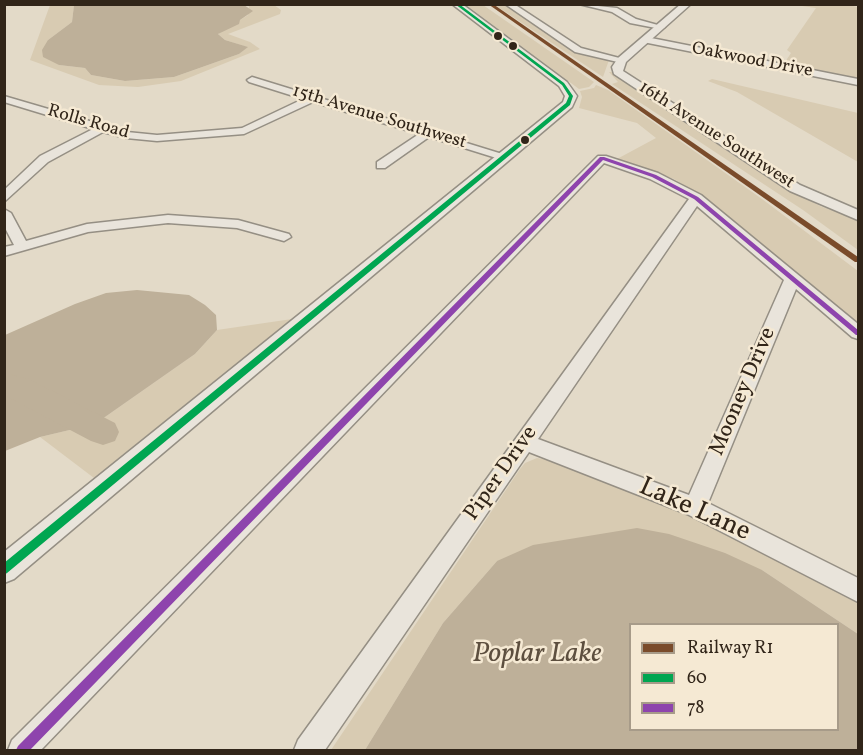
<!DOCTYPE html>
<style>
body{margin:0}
#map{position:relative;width:863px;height:755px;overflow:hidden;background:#e3dac8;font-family:Vollkorn,serif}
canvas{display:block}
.frame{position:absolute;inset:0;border:6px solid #312519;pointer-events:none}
.legend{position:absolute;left:629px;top:623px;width:210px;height:108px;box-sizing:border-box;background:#f5e9d3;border:2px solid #a79b89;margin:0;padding:8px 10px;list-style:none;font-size:18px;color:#312519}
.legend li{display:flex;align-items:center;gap:12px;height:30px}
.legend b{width:30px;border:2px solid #a79b89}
</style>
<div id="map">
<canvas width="863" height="755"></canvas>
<div class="frame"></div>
<ul class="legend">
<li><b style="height:8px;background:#7a4b2a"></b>Railway R1</li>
<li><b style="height:8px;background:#00a651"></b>60</li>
<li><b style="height:8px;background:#8e44ad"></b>78</li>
</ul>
</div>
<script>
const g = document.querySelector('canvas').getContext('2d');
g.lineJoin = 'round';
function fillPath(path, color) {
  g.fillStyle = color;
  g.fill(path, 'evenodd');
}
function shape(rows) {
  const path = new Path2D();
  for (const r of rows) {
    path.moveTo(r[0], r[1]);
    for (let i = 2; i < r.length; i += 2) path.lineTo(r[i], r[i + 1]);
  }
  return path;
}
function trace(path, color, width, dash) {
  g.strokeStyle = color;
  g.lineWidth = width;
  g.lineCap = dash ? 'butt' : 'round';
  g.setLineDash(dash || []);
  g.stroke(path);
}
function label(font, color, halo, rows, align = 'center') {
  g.font = font + ' Vollkorn,serif';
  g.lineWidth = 5;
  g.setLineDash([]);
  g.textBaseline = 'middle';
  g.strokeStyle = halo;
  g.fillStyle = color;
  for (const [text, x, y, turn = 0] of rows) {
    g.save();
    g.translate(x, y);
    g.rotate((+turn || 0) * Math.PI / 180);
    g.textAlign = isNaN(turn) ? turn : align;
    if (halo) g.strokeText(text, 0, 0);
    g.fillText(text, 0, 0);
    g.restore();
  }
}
const green = shape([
 [844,4,858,7,858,80,783,65,791,53,787,50,816,8,795,5],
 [50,5,74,5,72,22,48,40,59,65,85,68,91,75,125,81,174,77,239,54,247,47,225,40,218,34,248,15,249,6,244,5,274,5,281,10,280,14,228,34,250,42,260,49,181,81,138,87,99,85,30,60],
 [466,5,483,5,594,82,589,87,579,89],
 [495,5,504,5,576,52,609,60,603,77],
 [609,72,613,72,631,87,768,178,820,206,858,220,858,250,803,210,612,84,618,82],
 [712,79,858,113,858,162,737,92,708,81],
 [596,85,608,90,762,199,858,271,858,323,706,198,674,179,617,159,656,138,637,123,579,108,582,97,580,91,594,88],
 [292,319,94,478,40,437,95,424,195,354,217,330],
 [537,458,549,460,710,524,858,600,858,634,762,570,497,561,443,623,365,750,331,750,520,469,525,463]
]);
const water = shape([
 [244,5,253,11,240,20,239,24,218,34,225,40,248,47,239,54,174,77,125,81,91,75,85,68,59,65,43,57,42,50,48,40,72,22,74,5],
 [137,290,189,295,205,305,216,315,217,330,195,354,95,424,40,437,5,451,5,335,75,304,106,293],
 [637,528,669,534,725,553,762,570,858,634,858,750,365,750,443,623,497,561,533,545],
 [630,624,838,624,838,730,630,730]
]);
const river = shape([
 [4,373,29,379,115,423,119,432,115,441,103,445,91,441,4,395,4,373]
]);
const minor = shape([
 [505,4,514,4,581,48,627,60,622,63,575,52,505,4],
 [579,4,617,8,636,19,665,27,661,29,630,23,612,12,579,4],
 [646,37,858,79,858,85,643,42,646,37],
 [252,77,512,157,506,161,429,137,385,168,377,168,377,162,419,134,313,102,244,134,157,141,126,138,103,132,48,162,4,202,4,190,40,156,93,129,4,102,4,96,127,132,157,135,242,128,303,99,249,82,247,80,252,77],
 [598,156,606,156,658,173,701,195,858,324,858,339,852,337,796,289,708,503,858,578,858,602,687,514,529,452,325,750,294,750,298,740,689,199,650,179,604,163,41,750,8,750,12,740,598,156],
 [697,206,784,280,689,495,538,439,697,206],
 [4,209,11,213,26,241,87,224,168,215,238,220,289,234,291,237,284,241,237,228,168,223,88,232,4,256,4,247,14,245,4,226,4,209]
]);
const tertiary = shape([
 [452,4,462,4,567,82,577,96,572,107,14,579,4,583,4,552,563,102,565,96,559,86,452,4],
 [681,4,691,4,626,62,623,71,800,185,858,210,858,220,790,191,614,74,612,67,618,58,681,4]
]);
const bus1 = shape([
 [459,4,564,83,573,96,570,105,7,573,4,575,4,563,566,103,569,96,562,85,455,4,459,4]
]);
const bus2 = shape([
 [600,157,604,157,656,175,698,197,858,330,858,335,856,335,694,199,652,177,603,160,30,750,16,750,18,746,600,157]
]);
const rail1 = shape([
 [493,4,858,257,858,262,855,262,488,4,493,4]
]);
const markers = [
 [498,36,5,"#312519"],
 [513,46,5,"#312519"],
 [525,140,5,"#312519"]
];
const farStreetnames = [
 ["Oakwood Drive",752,61,11],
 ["15th Avenue Southwest",379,118,17],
 ["Rolls Road",88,123,16],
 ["16th Avenue Southwest",716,136,33]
];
const streetNames = [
 ["Mooney Drive",744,392,-67],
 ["Piper Drive",502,474,-55]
];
const nearStreetnames = [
 ["Lake Lane",694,511,24]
];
const nearWaternames = [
 ["Poplar Lake",537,656]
];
fillPath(green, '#d8cbb2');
fillPath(water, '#beb099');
fillPath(river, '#beb099');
trace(minor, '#958f84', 3);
trace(tertiary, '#958f84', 3);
fillPath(minor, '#e9e4db');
fillPath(tertiary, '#e9e4db');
fillPath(bus1, '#00a651');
fillPath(bus2, '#8e44ad');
fillPath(rail1, '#7a4b2a');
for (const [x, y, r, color] of markers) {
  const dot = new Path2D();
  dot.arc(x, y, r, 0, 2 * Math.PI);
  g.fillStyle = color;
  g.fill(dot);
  trace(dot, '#f5e9d3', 2);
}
label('18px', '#312519', '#f5e9d3', farStreetnames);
label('22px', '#312519', '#f5e9d3', streetNames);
label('27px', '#312519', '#f5e9d3', nearStreetnames);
label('italic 28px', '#5d4f3f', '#f5e9d3', nearWaternames);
</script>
